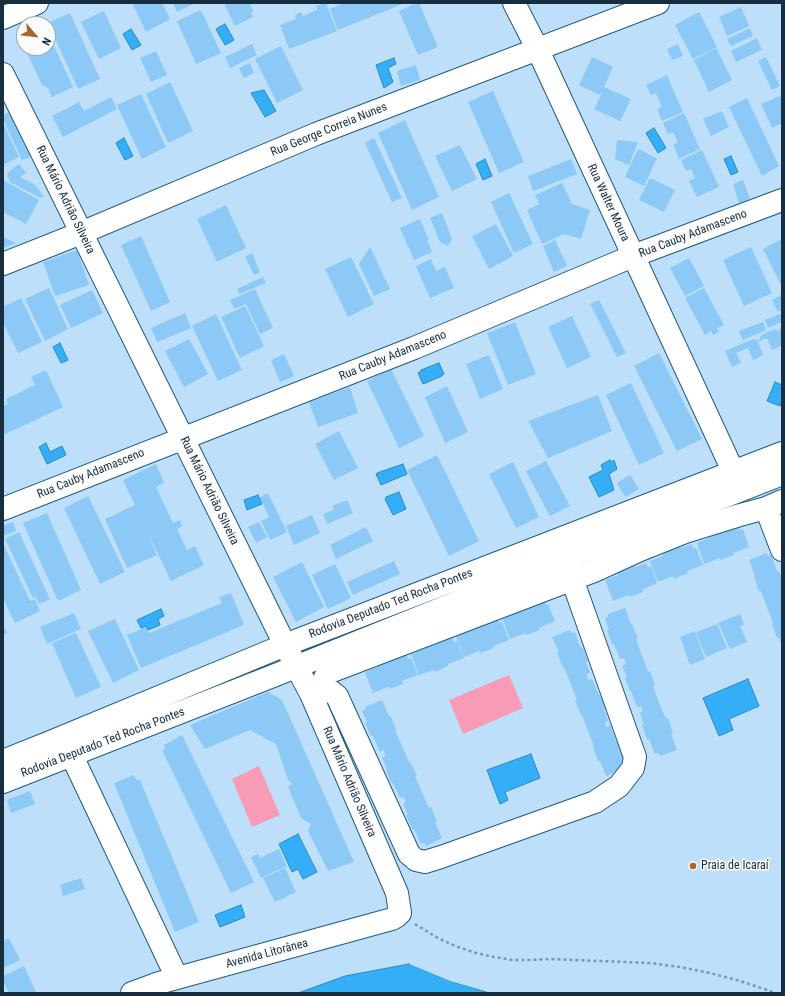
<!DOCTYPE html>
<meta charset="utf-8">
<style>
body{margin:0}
#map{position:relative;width:785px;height:996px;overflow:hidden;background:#bddff9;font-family:"Roboto Condensed",sans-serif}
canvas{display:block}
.frame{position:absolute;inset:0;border:4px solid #162e3f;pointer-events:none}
.north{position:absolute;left:16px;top:16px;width:40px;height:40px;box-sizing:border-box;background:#fbfbfb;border:1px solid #9fa9b0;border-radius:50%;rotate:118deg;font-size:11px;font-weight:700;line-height:16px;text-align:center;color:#162e3f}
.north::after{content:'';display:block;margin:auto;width:14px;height:18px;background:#a5672c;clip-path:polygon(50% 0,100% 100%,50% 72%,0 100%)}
</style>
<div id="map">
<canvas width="785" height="996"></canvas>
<div class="frame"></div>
<div class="north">N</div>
</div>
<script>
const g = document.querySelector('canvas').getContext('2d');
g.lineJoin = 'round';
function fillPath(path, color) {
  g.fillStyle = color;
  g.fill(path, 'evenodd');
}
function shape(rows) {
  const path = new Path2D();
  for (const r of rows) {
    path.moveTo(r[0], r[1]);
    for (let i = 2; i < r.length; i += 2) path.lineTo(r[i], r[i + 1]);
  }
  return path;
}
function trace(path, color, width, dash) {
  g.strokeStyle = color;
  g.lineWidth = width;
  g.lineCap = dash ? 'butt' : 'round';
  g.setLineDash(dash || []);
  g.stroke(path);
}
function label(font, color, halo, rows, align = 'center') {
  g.font = font + ' "Roboto Condensed",sans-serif';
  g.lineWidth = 3;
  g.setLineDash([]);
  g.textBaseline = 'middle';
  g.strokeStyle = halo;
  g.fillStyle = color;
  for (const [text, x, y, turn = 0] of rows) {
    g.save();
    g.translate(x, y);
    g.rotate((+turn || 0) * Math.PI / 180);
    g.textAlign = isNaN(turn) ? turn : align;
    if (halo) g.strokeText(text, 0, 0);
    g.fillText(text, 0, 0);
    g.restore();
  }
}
const green = shape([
 [509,675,523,708,463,734,449,700],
 [259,766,280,815,252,827,232,779]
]);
const water = shape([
 [225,24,234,40,225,45,216,29,225,24],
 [131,29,141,45,132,50,123,34,131,29],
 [394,58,396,64,388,68,393,82,384,88,376,65,394,58],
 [264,90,276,111,265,117,251,93,264,90],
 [654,128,666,148,658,153,646,133,654,128],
 [124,138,133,156,125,160,116,143,124,138],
 [731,156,738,172,731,175,724,159,731,156],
 [485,159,492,176,483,180,476,164,485,159],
 [60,343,68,360,61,363,53,347,60,343],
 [439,363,444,374,442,375,442,376,423,384,418,373,421,371,421,370,439,363],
 [775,382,782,385,782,401,780,406,767,401,775,382],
 [46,443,50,452,62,446,66,455,47,464,39,447,46,443],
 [610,460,611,462,614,460,617,469,609,474,614,490,599,497,589,477,603,470,601,465,610,460],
 [403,464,407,474,381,485,376,474,377,473,403,464],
 [399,492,406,509,393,515,385,499,386,499,386,497,399,492],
 [258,495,262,504,247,510,244,500,258,495],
 [161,609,164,616,158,619,160,625,148,630,146,626,141,628,137,620,161,609],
 [748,679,759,706,729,719,733,730,719,736,703,698,748,679],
 [531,754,540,778,505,792,508,800,500,804,487,770,531,754],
 [298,834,317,872,303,879,298,869,292,872,279,844,298,834],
 [241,905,245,917,220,927,215,915,241,905],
 [409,964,450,981,490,993,298,993,345,976,409,964]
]);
const pier = shape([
 [412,963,451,980,490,991,492,993,450,981,409,964]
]);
const building = shape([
 [132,3,162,3,170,19,146,32],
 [173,3,195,3,177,12],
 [224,3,250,3,253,11,251,12,253,17,235,26],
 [325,3,326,3,337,31,289,49,280,25,296,19,295,15,301,12,303,16,317,10,316,6],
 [344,3,405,3,338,30,330,9],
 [416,3,419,3,438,47,418,55,399,11],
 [741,7,749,26,727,36,719,17],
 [201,10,221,53,196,64,177,21],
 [104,11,121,48,99,59,81,22],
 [699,12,717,47,693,59,675,25],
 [70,13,100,79,78,89,48,23],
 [750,28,753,36,731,46,727,39],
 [757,38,762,50,736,62,731,51],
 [51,40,73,87,52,97,48,88,42,85,26,51,33,48,48,48,48,41],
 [252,44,257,55,230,68,225,57],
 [678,44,683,56,672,60,667,49],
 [281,46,303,90,277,103,255,59],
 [716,48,732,80,709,92,694,60],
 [156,51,167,75,151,82,140,58],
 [592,57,613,67,604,87,631,99,620,121,594,109,603,91,600,95,579,85],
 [766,57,780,86,772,90,758,61],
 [250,63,254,73,244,78,239,68],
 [416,65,420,80,401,86,397,71],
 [667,75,683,112,662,121,657,109,662,107,656,93,651,95,646,85],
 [170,82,193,131,168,143,146,94],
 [493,91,524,162,499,173,468,102],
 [141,94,166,147,142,159,117,105],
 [782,95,782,123,772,128,761,104],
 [111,97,117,109,63,137,52,116,79,102,84,111],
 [747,98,779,166,762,176,729,107],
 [722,111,729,127,711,136,703,119],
 [10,112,31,157,22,160,3,119,3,115],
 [684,113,700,149,679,159,673,144,678,143,673,132,668,134,663,123],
 [405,120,439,197,412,210,378,133],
 [3,123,19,157,3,165],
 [374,138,402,198,392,202,365,143],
 [617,140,638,142,629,165,615,159],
 [460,145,477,179,452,191,435,156],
 [638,149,657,158,644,186,625,177],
 [702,150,719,187,697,197,689,181,695,178,691,169,686,171,681,160],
 [571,159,577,174,533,191,528,176],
 [19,164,26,173,20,177,34,184,44,196,41,198,10,182,7,173],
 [650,178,675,190,664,212,639,200],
 [3,180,39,200,26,224,3,212],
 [743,180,750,199,739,203,733,184],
 [562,183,572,204,590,210,581,239,564,234,542,244,527,210,539,204,535,195],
 [509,193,533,244,514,253,491,202],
 [226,205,246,248,217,262,197,219],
 [442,213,452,239,448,246,440,242,430,218],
 [420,219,429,240,427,240,432,252,414,260,400,228],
 [496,224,513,256,489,269,472,236],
 [141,236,170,302,151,311,121,245],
 [3,237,16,243,3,248],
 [782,239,782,287,763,249],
 [555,240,567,266,554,272,543,246],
 [370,247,390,289,374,296,359,264],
 [751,247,772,293,744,306,723,260],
 [77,250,89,285,55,296,43,262],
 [252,253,260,272,254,275,245,257],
 [351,257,374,304,348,317,325,269],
 [689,258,704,286,685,296,670,268],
 [431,259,436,271,445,267,454,288,430,298,416,266],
 [263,277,266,283,239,294,237,289],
 [49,288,68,329,45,341,25,299],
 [704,288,724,325,717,328,719,332,713,335,711,331,705,335,685,298],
 [255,289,273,328,260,334,246,304,234,309,230,300],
 [92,290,103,313,71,328,60,305],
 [781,295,782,297,782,310,778,312,772,300],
 [21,298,42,342,18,353,3,322,3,307],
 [599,300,626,353,617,357,590,304],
 [245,306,264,346,240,358,221,317],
 [185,313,191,328,157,342,151,328],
 [782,313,782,322,768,328,765,320],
 [216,314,242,370,218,381,192,326],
 [572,316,591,357,567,368,548,327],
 [515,322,536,374,508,385,487,333],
 [763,322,766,330,743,340,739,331],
 [782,327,782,345,772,350,767,338,758,342,763,355,753,360,748,348,736,353,741,363,732,367,725,351,753,339,759,341,761,335,775,329,779,331,780,328],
 [189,339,208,374,184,387,165,351],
 [659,353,702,439,677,451,634,366],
 [284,354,294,376,280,382,271,360],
 [489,355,503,389,480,399,466,364],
 [391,369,424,436,399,448,367,381],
 [46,370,63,407,3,435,3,406,8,404,6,399,35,385,31,377],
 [631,383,664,453,639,465,606,395],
 [447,386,468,432,445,443,425,397],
 [350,387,358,413,318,427,309,402],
 [598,395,612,431,548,458,528,421],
 [339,431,358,468,334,480,315,444],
 [437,455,479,541,449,556,407,470],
 [546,461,570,506,550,516,526,471],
 [513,462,539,517,516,528,489,474],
 [156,464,164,483,156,487,173,523,180,520,182,526,177,529,187,550,195,546,204,565,171,581,146,529,157,555,127,568,105,519,135,505,123,480],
 [630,475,639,489,625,497,617,483],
 [268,493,287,532,270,540,261,521,269,517,260,497],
 [88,496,125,572,100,584,64,508],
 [347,500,353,513,327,524,323,514,334,510,332,506],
 [47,513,81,590,58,601,23,523],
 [312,515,320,533,294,545,286,526],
 [13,522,16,531,3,536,3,526],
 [259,522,267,537,256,543,248,527],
 [738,526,740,530,743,529,749,547,733,553,734,555,720,560,720,558,704,564,697,543,709,538,708,534],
 [366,527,373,541,336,559,330,545],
 [19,532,50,599,39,604,36,597,33,598,5,539],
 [3,543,30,601,35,599,40,611,15,623,3,598],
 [692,544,693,548,696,548,703,565,687,571,688,573,674,579,673,576,658,582,650,561,663,556,661,552,680,545,681,548],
 [767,553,768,556,771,555,777,571,779,571,782,578,782,645,779,638,777,638,772,624,773,623,761,591,759,591,754,576,755,576,749,560],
 [394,561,400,574,353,595,347,582],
 [302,562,324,607,296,622,273,577],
 [646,563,648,567,651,566,657,583,642,590,643,592,629,597,628,595,613,601,605,580,618,575,616,571,634,564,635,567],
 [335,564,351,598,328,609,312,575],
 [231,593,244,625,141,668,127,635,146,627,149,633,222,603,219,597],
 [544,600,546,605,548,604,555,621,539,628,540,630,526,635,526,633,510,639,502,617],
 [625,608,631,624,632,624,638,638,636,639,648,672,650,671,655,686,653,686,659,703,666,719,668,718,673,733,671,734,677,750,660,756,659,753,655,754,649,739,647,739,642,725,644,724,640,713,643,711,641,706,637,707,631,691,630,691,625,678,627,677,622,666,626,664,624,658,620,659,614,644,612,644,607,630,609,630,605,618,608,617,608,614],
 [74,613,81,629,47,644,40,627],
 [740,614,744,625,740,626,747,642,730,649,718,623],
 [115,619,139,670,113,683,88,631],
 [498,619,499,623,502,622,509,640,493,646,494,648,480,653,479,651,464,657,456,636,469,631,467,627],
 [717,624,727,648,706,657,696,632],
 [3,625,7,633,3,635],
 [570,630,571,633,575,632,580,647,583,648,588,661,586,662,590,673,587,674,587,677,589,680,592,679,599,695,600,695,606,708,604,709,608,721,605,722,606,727,610,725,616,741,618,741,623,754,622,755,626,767,623,769,606,776,600,761,598,761,593,747,594,746,582,715,581,715,575,701,577,700,564,667,563,668,557,653,559,652,552,637],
 [695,631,705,659,690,665,680,637],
 [76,633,101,687,76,698,52,643],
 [452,637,454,642,457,641,464,658,448,664,448,666,435,672,434,670,419,675,411,654,424,649,422,645,440,638,441,642],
 [406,655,408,659,411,658,418,675,402,681,403,684,389,689,388,687,373,693,365,672,378,667,376,663,394,656,396,659],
 [268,692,282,700,354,862,328,871,308,831,311,824,301,818,288,787,292,784,288,780,276,744,250,730,205,749,190,725],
 [382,700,389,716,390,715,396,729,395,730,409,762,410,761,417,776,415,776,429,808,431,807,437,822,435,822,442,838,426,846,424,842,421,844,414,829,412,829,406,815,408,815,403,803,406,802,405,800,403,797,400,798,393,783,391,783,386,769,387,769,382,757,386,756,383,750,380,752,373,736,371,736,365,723,367,722,362,711,366,709,365,707],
 [182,735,254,882,231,893,162,750,165,749,164,745],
 [134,775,136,780,140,780,199,922,175,932,114,783],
 [30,791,35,804,11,813,7,800],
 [279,849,287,866,261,878,251,857,258,854,260,858],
 [285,868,296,892,275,902,263,878],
 [81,878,85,889,63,896,60,885],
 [9,938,20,960,3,968,3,941],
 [24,966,36,992,33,993,9,993,3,981,3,976]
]);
const path = shape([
 [415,924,436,937,455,946,476,953,494,957,512,960,531,960,549,959,650,963,680,967,710,973,740,981,776,993]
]);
const minor = shape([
 [514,3,538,50,733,471,739,489],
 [3,18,37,3],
 [3,74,285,645,311,694,397,893,400,913,397,916,392,919,159,983,132,993],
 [3,264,81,233,316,134,658,3],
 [766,508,782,550],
 [3,509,414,348,633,256,782,200],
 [319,692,327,673,594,571,640,550,685,532,740,515,766,508,782,501],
 [311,694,319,692,329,691,332,692,337,696,409,854,416,860,425,862,441,857,595,802,619,786,633,768,635,757,565,559],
 [72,756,177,978]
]);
const major = shape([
 [3,761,48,743,285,645,782,453],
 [3,782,273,676,565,559,782,474]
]);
const markers = [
 [693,866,4,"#a5672c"]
];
const streetNames = [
 ["Rua George Correia Nunes",329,130,-22],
 ["Rua Mário Adrião Silveira",65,200,64],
 ["Rua Walter Moura",608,203,65],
 ["Rua Cauby Adamasceno",693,234,-21],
 ["Rua Cauby Adamasceno",393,356,-22],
 ["Rua Cauby Adamasceno",91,474,-22],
 ["Rua Mário Adrião Silveira",209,491,64],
 ["Rodovia Deputado Ted Rocha Pontes",391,604,-21],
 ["Rodovia Deputado Ted Rocha Pontes",103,743,-21],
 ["Rua Mário Adrião Silveira",349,782,67],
 ["Avenida Litorânea",267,954,-15]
];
const poiNames = [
 ["Praia de Icaraí",701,866]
];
fillPath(green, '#f89bb6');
fillPath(water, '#35aef8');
trace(water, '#2c88c0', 1);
fillPath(pier, '#bddff9');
fillPath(building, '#8cc9f6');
trace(minor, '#205a7f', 24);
trace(major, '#205a7f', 24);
trace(path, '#7a98ae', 2.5, [3, 3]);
trace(minor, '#fff', 22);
trace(major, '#fff', 22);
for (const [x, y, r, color] of markers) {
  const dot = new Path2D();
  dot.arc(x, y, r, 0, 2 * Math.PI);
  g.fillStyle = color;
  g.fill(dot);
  trace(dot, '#fbfbfb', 1.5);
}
label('12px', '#162e3f', '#fbfbfb', streetNames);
label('12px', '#162e3f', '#fbfbfb', poiNames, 'left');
</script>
